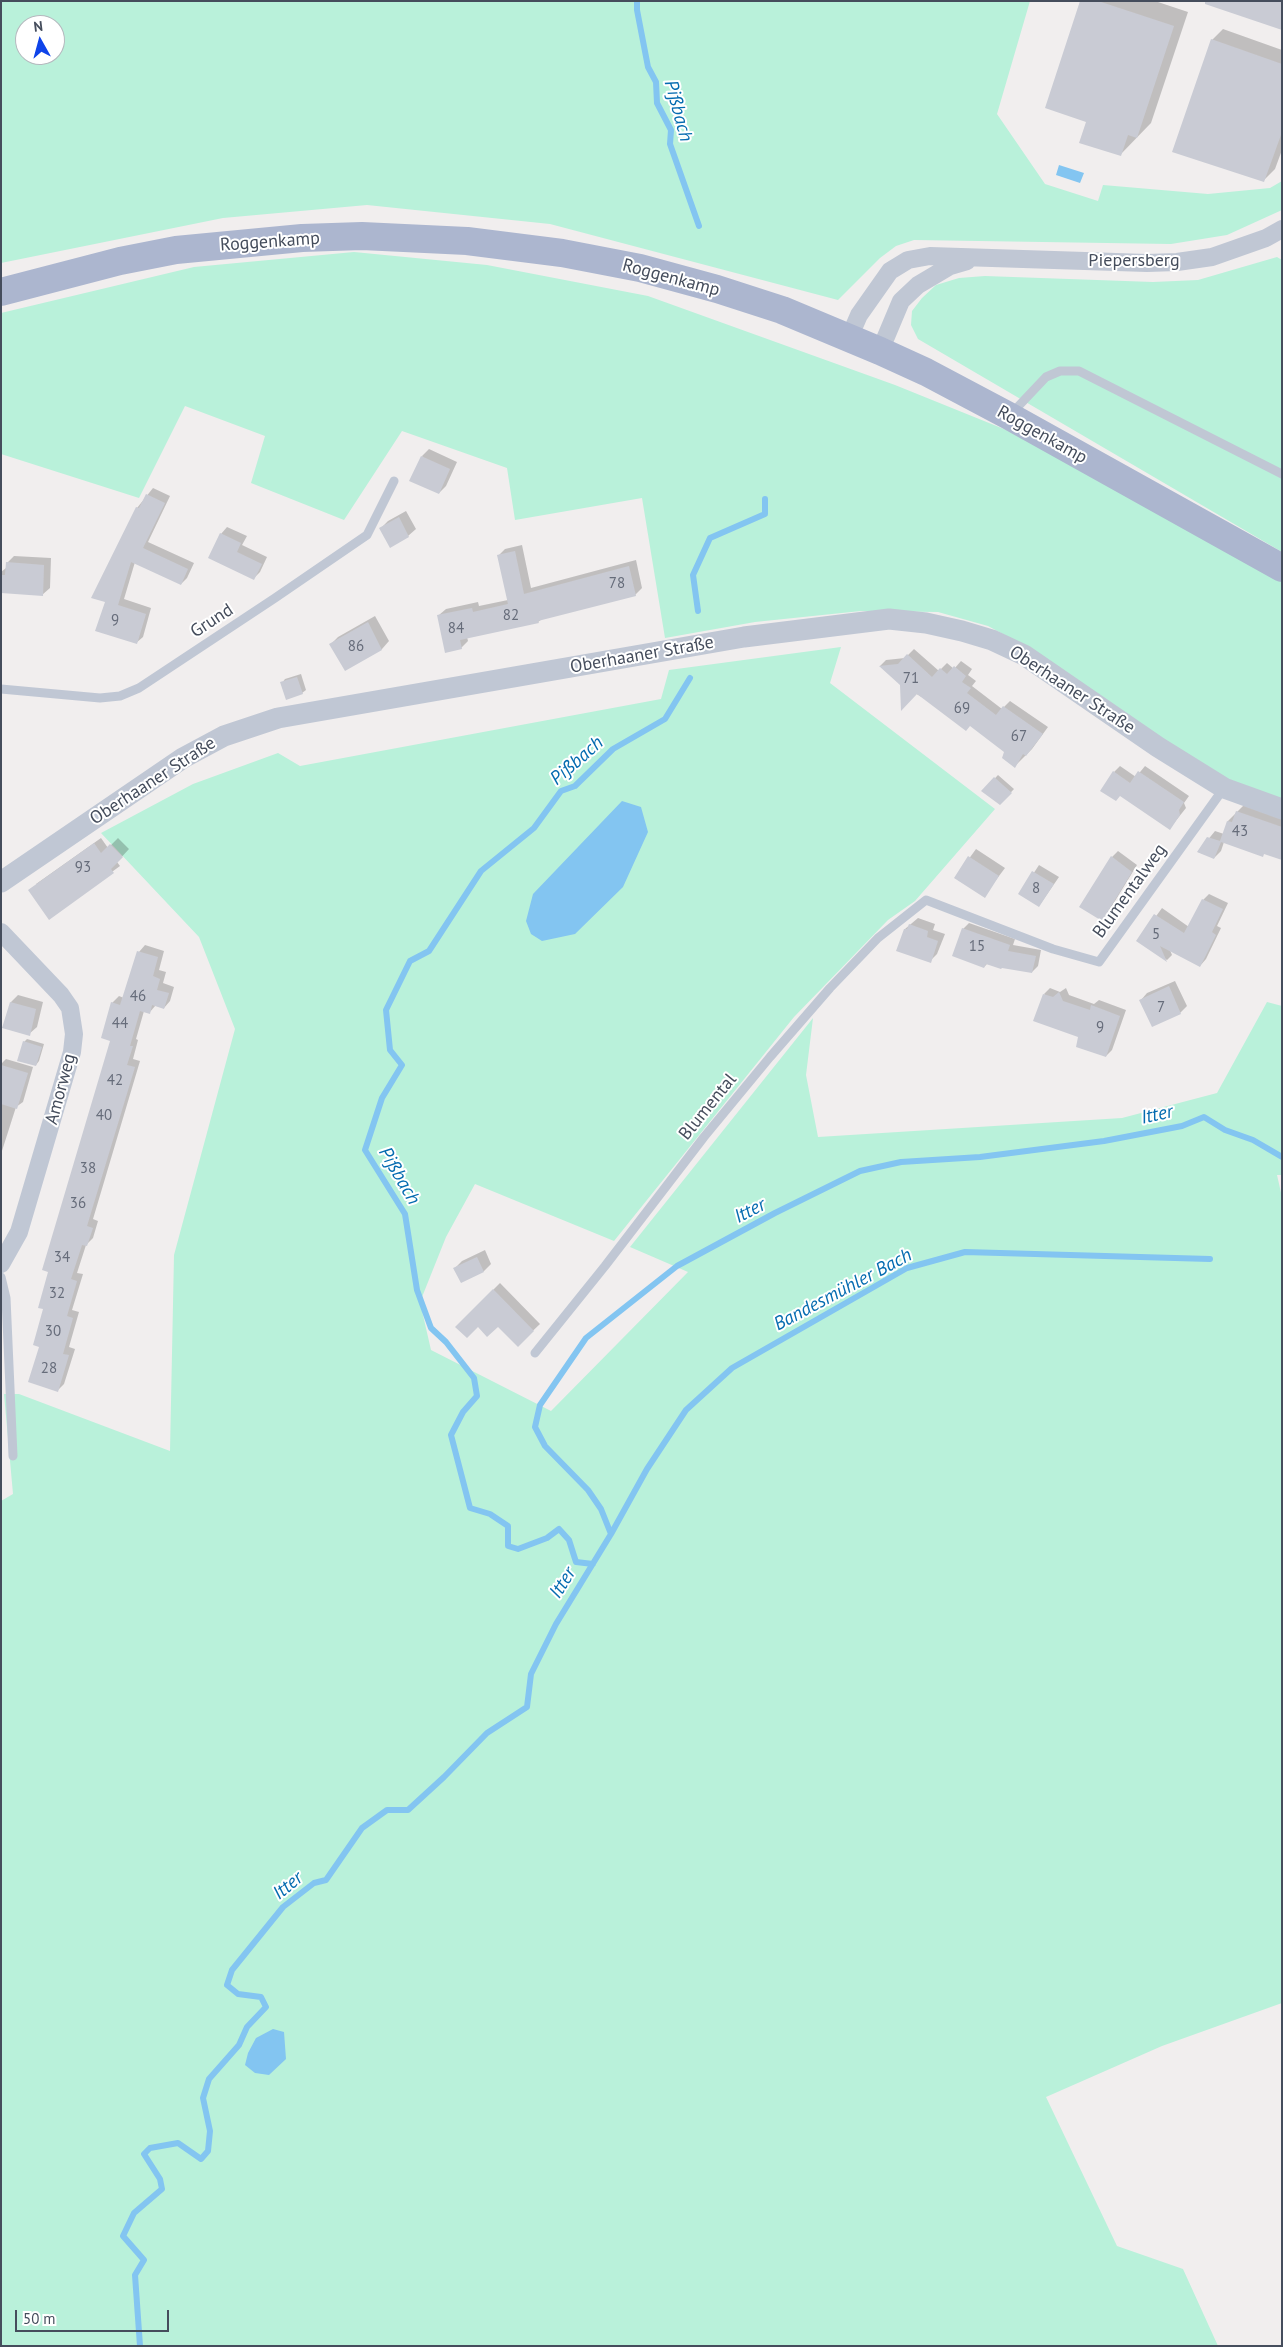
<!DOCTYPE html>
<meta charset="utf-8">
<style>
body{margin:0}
#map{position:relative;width:1283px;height:2347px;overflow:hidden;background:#f1eeee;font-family:"PT Sans",sans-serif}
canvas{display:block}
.frame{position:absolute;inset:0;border:2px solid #454d5c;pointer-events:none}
.north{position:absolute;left:15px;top:15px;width:50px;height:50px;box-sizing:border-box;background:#fff;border:1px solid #b5b8be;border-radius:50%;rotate:353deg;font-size:14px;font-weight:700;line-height:20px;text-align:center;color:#454d5c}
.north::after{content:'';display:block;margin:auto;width:18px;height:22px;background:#0f44e9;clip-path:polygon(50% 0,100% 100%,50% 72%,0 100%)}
.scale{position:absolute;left:15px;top:2310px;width:154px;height:22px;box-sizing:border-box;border:2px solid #454d5c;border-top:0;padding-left:6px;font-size:15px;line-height:18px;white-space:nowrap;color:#454d5c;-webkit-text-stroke:4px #fff;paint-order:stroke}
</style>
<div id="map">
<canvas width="1283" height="2347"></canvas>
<div class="frame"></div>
<div class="north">N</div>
<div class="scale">50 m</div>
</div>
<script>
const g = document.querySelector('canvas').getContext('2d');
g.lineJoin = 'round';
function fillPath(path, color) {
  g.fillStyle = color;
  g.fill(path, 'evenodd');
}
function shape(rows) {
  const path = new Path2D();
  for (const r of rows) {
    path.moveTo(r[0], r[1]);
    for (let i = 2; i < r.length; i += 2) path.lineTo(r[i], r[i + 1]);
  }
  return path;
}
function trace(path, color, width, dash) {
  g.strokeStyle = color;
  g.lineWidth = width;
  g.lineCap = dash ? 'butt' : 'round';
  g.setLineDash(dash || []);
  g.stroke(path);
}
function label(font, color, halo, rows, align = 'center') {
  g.font = font + ' "PT Sans",sans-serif';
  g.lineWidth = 4;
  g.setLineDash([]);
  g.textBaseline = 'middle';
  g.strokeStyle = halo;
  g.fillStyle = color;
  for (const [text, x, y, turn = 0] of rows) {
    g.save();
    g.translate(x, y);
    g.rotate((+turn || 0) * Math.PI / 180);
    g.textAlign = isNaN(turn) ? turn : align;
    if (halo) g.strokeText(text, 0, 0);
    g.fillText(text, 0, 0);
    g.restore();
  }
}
const green = shape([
 [1,1,1030,1,997,114,1045,184,1098,201,1103,185,1208,194,1270,188,1282,181,1282,210,1227,235,1171,244,914,240,896,246,880,258,838,300,550,224,367,205,223,218,1,263],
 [25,25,55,25,55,55,25,55],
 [354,252,487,265,648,296,895,385,1041,444,1282,580,1282,800,1231,782,1189,758,1040,654,988,626,938,612,861,611,755,622,665,638,642,498,515,520,507,468,402,431,344,520,251,483,265,436,185,406,139,498,1,454,1,313,194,267],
 [1277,257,1282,260,1282,552,918,339,911,325,912,311,922,298,936,285,959,278,985,276,1153,282,1198,280],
 [841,647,830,683,995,809,915,901,888,920,794,1017,614,1241,475,1184,446,1237,420,1302,431,1350,551,1411,688,1272,630,1247,813,1018,806,1075,818,1137,1122,1118,1217,1093,1267,1002,1282,1006,1282,1175,1277,1175,1282,1197,1282,2003,1162,2046,1046,2097,1117,2246,1183,2269,1218,2346,1,2346,1,1501,13,1494,4,1394,19,1394,170,1451,174,1255,235,1029,199,937,101,833,193,784,278,753,300,766,661,699,669,670]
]);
const water = shape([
 [1059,165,1084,173,1080,183,1056,175],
 [622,801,641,807,648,832,623,887,575,934,542,941,531,934,526,921,533,894],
 [273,2029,284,2032,286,2059,269,2075,255,2073,245,2065,248,2053,256,2038]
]);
const shadow = shape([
 [1081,1,1155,1,1188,12,1151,123,1120,155,1087,121],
 [1223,29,1282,50,1282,150,1275,169,1264,180,1212,40],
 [429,449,457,462,446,486,439,493,422,456],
 [153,488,170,496,148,542,194,563,187,578,181,584,135,562,124,599,151,608,143,637,136,643,97,630,137,508],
 [406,511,416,529,408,536,381,528,388,521],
 [227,527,247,536,242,545,267,557,260,572,254,578,221,534],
 [522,545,531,588,636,560,642,588,635,595,542,619,538,622,467,637,468,641,461,648,439,615,446,609,478,602,479,606,508,600,498,556,505,549],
 [14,556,51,558,50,588,42,595,1,592,1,572,6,568,7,563],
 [375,616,389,641,382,649,345,669,331,644,338,637],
 [914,649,939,671,947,663,954,669,961,661,972,669,968,675,976,681,972,686,1002,709,1010,701,1048,727,1032,749,1015,766,1005,751,970,725,901,685,880,666,886,660,905,658],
 [301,674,306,690,302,693,282,683,285,679],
 [1120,766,1136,777,1145,766,1189,796,1184,803,1186,808,1170,828,1114,772],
 [998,775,1014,789,1000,804,983,791],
 [1244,805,1282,819,1282,858,1224,842,1221,851,1214,858,1198,852,1215,831,1224,834,1228,821],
 [101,838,108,848,118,838,129,849,117,862,120,866,49,918,36,884],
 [976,849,1005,868,984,896,955,878],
 [1118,851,1137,865,1107,914,1101,920,1112,857],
 [1039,865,1059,877,1039,906,1020,894],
 [1209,894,1228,903,1217,926,1221,928,1206,959,1200,966,1170,950,1172,955,1167,960,1138,941,1162,908,1189,927,1203,900],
 [918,918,935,924,933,930,945,934,937,954,930,961,905,929],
 [969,923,1015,939,1013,945,1041,950,1038,966,1032,972,987,964,984,967,963,929],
 [145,945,164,951,159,970,166,972,163,983,174,987,170,1001,164,1008,156,1005,149,1013,144,1011,136,1039,138,1040,133,1059,140,1061,93,1219,98,1221,93,1238,86,1245,77,1273,83,1274,72,1310,79,1312,69,1347,75,1349,64,1384,58,1390,41,1346,112,1040,112,1003,119,996,124,998,139,952],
 [1175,981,1187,1006,1180,1013,1141,1000,1147,993],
 [1050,988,1060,992,1066,988,1069,995,1094,1004,1099,1000,1126,1010,1112,1050,1106,1056,1079,1036,1044,994],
 [18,995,43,1002,37,1027,29,1034,4,1027,11,1002],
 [27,1039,44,1044,39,1061,36,1065,24,1042],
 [6,1059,33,1067,23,1102,16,1107,1,1154,1,1064],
 [485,1250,491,1264,484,1271,461,1282,455,1268,462,1261],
 [500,1283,540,1324,518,1345,498,1325,456,1327]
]);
const stream = shape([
 [637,1,637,10,648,67,656,82,657,103,671,130,670,144,699,226],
 [698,611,693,575,710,538,765,514,765,499],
 [611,1534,647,1469,686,1410,732,1368,907,1268,965,1252,1210,1259],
 [593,1564,576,1562,569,1540,559,1529,547,1538,518,1549,508,1546,508,1526,490,1514,470,1508,451,1435,463,1412,477,1396,474,1378,446,1342,431,1328,417,1290,405,1214,365,1150,382,1098,402,1065,390,1050,386,1010,410,961,429,951,481,871,534,828,561,791,575,786,613,749,665,719,690,678],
 [140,2346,135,2275,144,2260,123,2236,134,2213,162,2189,160,2179,144,2154,150,2148,178,2143,201,2159,208,2151,210,2131,203,2098,209,2079,239,2045,247,2027,266,2007,261,1997,238,1994,227,1985,232,1970,283,1907,314,1883,326,1880,362,1828,387,1810,408,1810,444,1777,487,1733,527,1707,531,1674,556,1624,611,1534,601,1509,588,1490,545,1446,535,1427,540,1405,586,1338,677,1266,775,1213,860,1171,901,1162,980,1157,1104,1141,1182,1126,1204,1117,1225,1130,1253,1140,1282,1157]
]);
const building = shape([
 [1080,1,1098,1,1174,26,1137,138,1128,135,1121,156,1079,143,1086,122,1045,108],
 [1205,1,1282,1,1282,30,1205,4],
 [1211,39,1282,64,1282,132,1264,182,1172,152],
 [421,456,450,469,439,494,409,481],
 [146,494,165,503,143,548,188,569,181,585,131,562,118,605,146,614,137,644,95,631,105,602,91,598,136,507,139,508],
 [399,517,409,537,390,548,379,528],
 [220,533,241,543,237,552,262,564,254,580,208,558],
 [515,551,524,594,629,566,636,596,538,621,539,623,460,640,462,649,445,653,437,615,472,608,473,612,508,604,497,555],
 [6,562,44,565,43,596,1,593,1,575,5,575],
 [368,622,382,650,345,671,329,644],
 [907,654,932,677,940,668,947,674,954,666,966,676,962,682,971,688,967,693,996,715,1003,706,1043,734,1026,756,1023,754,1015,768,1002,758,1004,752,970,726,966,731,917,694,901,711,900,685,879,666,898,664],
 [297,677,303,694,286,700,280,682],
 [1113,771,1130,783,1138,771,1184,802,1179,810,1180,815,1170,830,1120,796,1116,801,1100,791],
 [994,777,1012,793,1000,805,981,791],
 [1236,811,1282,827,1282,860,1264,854,1263,857,1221,842,1214,859,1197,852,1207,837,1220,841,1227,821,1232,822],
 [94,843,101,853,110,844,123,857,111,869,114,873,49,920,28,890],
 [968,856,999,876,985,898,954,878],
 [1111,856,1132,872,1102,921,1079,907],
 [1032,871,1054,884,1039,907,1018,894],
 [1202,899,1223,909,1212,932,1216,935,1200,967,1160,946,1167,962,1136,941,1154,914,1184,933],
 [909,924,928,931,927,937,938,941,931,963,896,951,904,929,907,929],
 [962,928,1010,945,1008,951,1036,956,1032,973,1002,968,1001,969,986,964,984,968,952,956],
 [137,951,158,957,153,976,160,979,157,990,169,993,164,1009,152,1005,150,1014,140,1011,130,1046,133,1046,127,1065,135,1067,87,1226,93,1228,87,1246,82,1245,71,1279,77,1281,67,1316,73,1318,63,1354,69,1355,58,1392,28,1382,39,1347,33,1345,43,1309,38,1308,48,1272,42,1270,110,1041,101,1038,111,1002,120,1005],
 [1169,986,1181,1014,1152,1027,1139,1000],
 [1059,992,1063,1001,1090,1010,1091,1005,1120,1016,1106,1057,1076,1047,1078,1037,1033,1021,1043,994,1053,997],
 [10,1002,36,1009,30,1036,2,1028],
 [23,1041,42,1047,36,1066,17,1061],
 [1,1065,28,1073,17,1109,1,1104],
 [477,1257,484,1272,461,1283,453,1268],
 [493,1289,534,1331,518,1347,498,1327,487,1337,478,1327,467,1338,455,1327]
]);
const service = shape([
 [1011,414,1046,377,1060,371,1079,371,1282,474],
 [1,689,100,698,120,696,139,688,275,598,367,535,394,481],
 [1,1277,6,1298,13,1456],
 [535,1353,605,1266,704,1137,770,1057,830,988,878,938,926,900,1053,949,1099,962,1224,788]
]);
const minor = shape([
 [849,338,859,315,890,271,908,260,930,256,1147,263,1177,262,1212,257,1266,238,1282,229],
 [880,351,901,301,918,285,950,266,967,261],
 [1,932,61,995,70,1008,74,1034,72,1052,19,1232,1,1264]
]);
const tertiary = shape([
 [1,882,183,758,224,736,278,718,744,637,889,619,926,623,962,631,992,640,1024,655,1158,747,1224,788,1282,809]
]);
const primary = shape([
 [1,292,120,261,176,250,302,238,362,236,467,241,562,253,640,268,717,289,782,310,880,351,926,372,1009,416,1282,568]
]);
const numberNames = [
 ["78",617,584],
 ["82",511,616],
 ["9",115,621],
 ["84",456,629],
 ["86",356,647],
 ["71",911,679],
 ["69",962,709],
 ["67",1019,737],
 ["43",1240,832],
 ["93",83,868],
 ["8",1036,889],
 ["5",1156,935],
 ["15",977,947],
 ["46",138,997],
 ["7",1161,1008],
 ["44",120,1024],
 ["9",1100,1028],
 ["42",115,1081],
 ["40",104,1116],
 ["38",88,1169],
 ["36",78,1204],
 ["34",62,1258],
 ["32",57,1294],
 ["30",53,1332],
 ["28",49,1369]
];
const streetNames = [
 ["Roggenkamp",270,242,-4],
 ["Piepersberg",1134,261],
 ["Roggenkamp",671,278,15],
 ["Roggenkamp",1042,435,29],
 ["Grund",212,621,-33],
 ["Oberhaaner Straße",642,655,-10],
 ["Oberhaaner Straße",1072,690,33],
 ["Oberhaaner Straße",153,781,-33],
 ["Blumentalweg",1130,891,-54],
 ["Amorweg",61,1089,-75],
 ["Blumental",708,1107,-51]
];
const waterNames = [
 ["Pißbach",678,111,75],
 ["Pißbach",577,761,-41],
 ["Itter",1157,1115,-12],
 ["Pißbach",399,1176,60],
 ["Itter",750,1211,-27],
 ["Bandesmühler Bach",843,1290,-28],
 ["Itter",563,1583,-58],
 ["Itter",288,1886,-39]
];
fillPath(green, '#b9f1da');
fillPath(water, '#83c5f1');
fillPath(shadow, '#0003');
trace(stream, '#83c5f1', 6);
fillPath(building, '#c9cbd4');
trace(service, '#c0c7d4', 9);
trace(minor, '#c0c7d4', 18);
trace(tertiary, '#c0c7d4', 21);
trace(primary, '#acb6cf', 28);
label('15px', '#666c7a', null, numberNames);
label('18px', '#454d5c', '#fff', streetNames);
label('italic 19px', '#046bb0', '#fff', waterNames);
</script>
